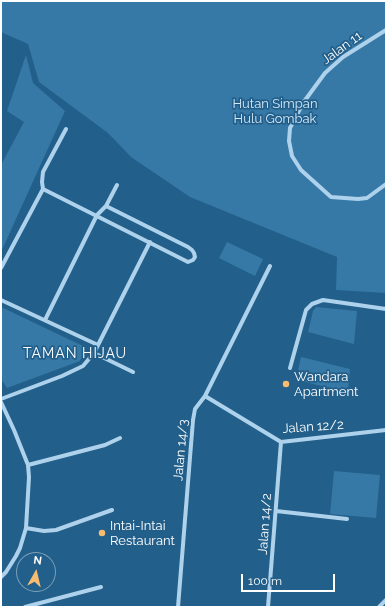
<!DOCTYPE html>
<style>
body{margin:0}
#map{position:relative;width:387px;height:608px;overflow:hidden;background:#225f8a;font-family:Raleway,sans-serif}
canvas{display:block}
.frame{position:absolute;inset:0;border:2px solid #fff;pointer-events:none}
.north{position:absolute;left:16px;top:552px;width:40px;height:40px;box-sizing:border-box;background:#225f8a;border:1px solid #7a9fb9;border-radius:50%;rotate:8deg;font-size:11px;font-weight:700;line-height:16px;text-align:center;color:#fff}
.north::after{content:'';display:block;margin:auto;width:14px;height:18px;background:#f7bc70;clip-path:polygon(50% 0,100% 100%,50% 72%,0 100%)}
.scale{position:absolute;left:241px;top:574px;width:94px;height:18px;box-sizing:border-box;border:2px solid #fff;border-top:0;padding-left:5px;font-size:12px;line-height:14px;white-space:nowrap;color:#fff;-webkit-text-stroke:3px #225f8a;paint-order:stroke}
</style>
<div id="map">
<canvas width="387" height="608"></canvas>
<div class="frame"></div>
<div class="north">N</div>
<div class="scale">100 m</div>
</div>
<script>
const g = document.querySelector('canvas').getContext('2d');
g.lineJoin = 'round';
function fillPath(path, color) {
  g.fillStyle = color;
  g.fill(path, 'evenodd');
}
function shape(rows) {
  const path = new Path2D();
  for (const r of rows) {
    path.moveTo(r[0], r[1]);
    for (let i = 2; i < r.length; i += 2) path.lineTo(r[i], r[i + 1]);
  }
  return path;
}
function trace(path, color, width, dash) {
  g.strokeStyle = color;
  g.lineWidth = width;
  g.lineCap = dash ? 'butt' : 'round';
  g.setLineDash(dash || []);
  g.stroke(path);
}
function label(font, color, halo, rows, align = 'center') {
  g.font = font + ' Raleway,sans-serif';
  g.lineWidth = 3.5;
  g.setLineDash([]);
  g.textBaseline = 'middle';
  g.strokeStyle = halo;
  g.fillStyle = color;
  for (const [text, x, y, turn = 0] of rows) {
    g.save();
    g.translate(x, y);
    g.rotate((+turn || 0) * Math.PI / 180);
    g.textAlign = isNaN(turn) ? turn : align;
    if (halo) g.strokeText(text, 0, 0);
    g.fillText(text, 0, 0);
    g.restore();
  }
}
const green = shape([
 [1,1,386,1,386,293,336,290,337,257,190,197,131,157,108,133,39,82,28,44,1,32],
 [26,55,33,83,65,111,1,252,1,165,24,122,7,111],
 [227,242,263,259,255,276,219,258],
 [1,307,85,347,80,361,7,388,1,379],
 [316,307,357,311,354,344,308,332,313,311],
 [301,357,350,369,348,392,296,380],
 [334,471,380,475,376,518,330,514]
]);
const street = shape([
 [386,30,343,57,325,73,303,103,290,128,289,141,292,156,301,170,331,197,358,199,367,198,386,184],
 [43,189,188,262,193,260,195,257,194,253,192,250,188,247,106,206],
 [43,189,42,182,43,172,66,129],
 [1,268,43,189],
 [1,300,98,345],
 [45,320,97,215,106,206,117,185],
 [94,353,133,372],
 [290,368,306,310,312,304,323,300,386,309],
 [205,396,281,442,386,430],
 [1,399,62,376,83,366,94,353,98,345,150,242],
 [1,402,14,430,28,465,29,477,26,528,20,548,16,556,6,572,1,577],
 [28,465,105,445,120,438],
 [276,511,347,519],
 [26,528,44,531,56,530,112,510],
 [25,607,101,587],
 [178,607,193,420,195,409,205,396,270,266],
 [268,607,281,442],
 [379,607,386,600]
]);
const markers = [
 [286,384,4,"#f7bc70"],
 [102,533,4,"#f7bc70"]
];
const streetNames = [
 ["Jalan 11",342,48,-36],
 ["Jalan 12/2",313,427,-4],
 ["Jalan 14/3",181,450,-85],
 ["Jalan 14/2",265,524,-86]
];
const parkNames = [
 ["Hutan Simpan",275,104],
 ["Hulu Gombak",275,119]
];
const poiNames = [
 ["Wandara",294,377],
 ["Apartment",294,392],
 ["Intai-Intai",110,526],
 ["Restaurant",110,541]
];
const neighbourhoodNames = [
 ["TAMAN HIJAU",75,354]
];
fillPath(green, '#3679a7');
trace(street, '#aed2eb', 4);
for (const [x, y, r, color] of markers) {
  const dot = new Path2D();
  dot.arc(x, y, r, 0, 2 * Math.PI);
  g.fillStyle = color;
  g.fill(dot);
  trace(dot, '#225f8a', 1.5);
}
label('13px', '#fff', '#225f8a', streetNames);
label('13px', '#d3e9f8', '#225f8a', parkNames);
label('13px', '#fff', '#225f8a', poiNames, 'left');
g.letterSpacing = '1px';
label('14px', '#fff', '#225f8a', neighbourhoodNames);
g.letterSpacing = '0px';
</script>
